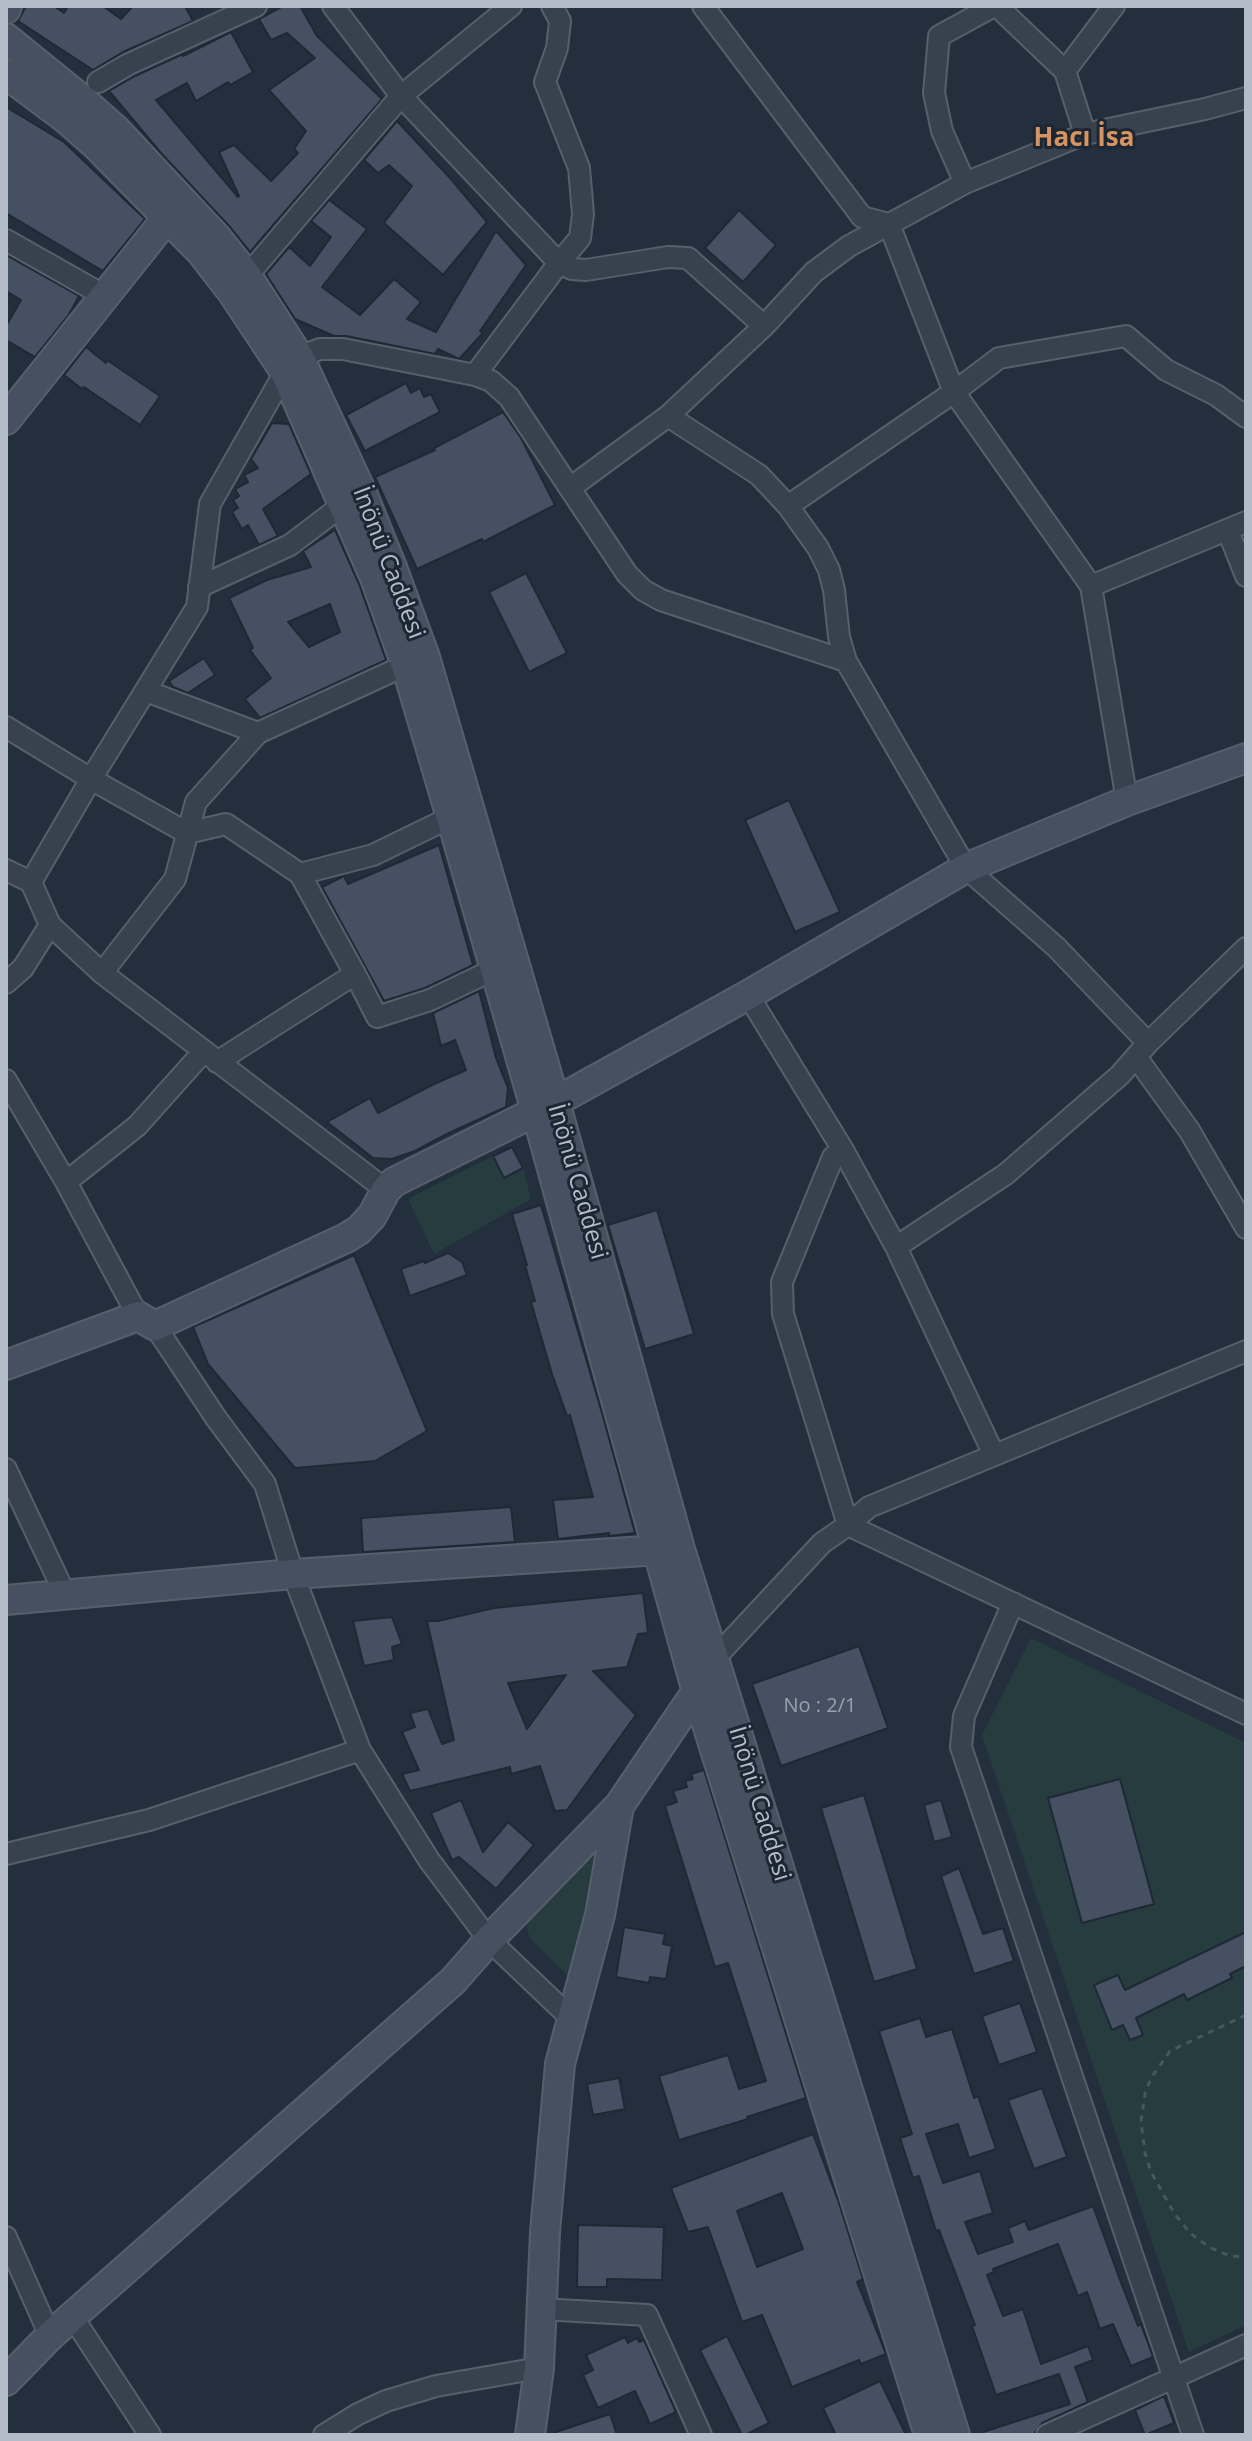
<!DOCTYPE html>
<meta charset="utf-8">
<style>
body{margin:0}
#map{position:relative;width:1252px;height:2441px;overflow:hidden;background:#242f3e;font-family:"Open Sans",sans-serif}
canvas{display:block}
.frame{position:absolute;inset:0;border:8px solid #b4bcc9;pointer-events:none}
</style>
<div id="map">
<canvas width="1252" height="2441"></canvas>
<div class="frame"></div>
</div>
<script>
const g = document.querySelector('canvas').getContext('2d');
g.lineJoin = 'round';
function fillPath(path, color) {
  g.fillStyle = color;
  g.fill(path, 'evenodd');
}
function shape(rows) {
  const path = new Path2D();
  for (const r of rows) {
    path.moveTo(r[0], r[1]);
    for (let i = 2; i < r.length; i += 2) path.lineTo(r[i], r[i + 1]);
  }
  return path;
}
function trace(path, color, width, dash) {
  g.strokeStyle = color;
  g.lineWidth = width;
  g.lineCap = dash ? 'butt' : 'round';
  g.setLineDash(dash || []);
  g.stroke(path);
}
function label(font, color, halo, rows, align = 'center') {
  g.font = font + ' "Open Sans",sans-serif';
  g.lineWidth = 6;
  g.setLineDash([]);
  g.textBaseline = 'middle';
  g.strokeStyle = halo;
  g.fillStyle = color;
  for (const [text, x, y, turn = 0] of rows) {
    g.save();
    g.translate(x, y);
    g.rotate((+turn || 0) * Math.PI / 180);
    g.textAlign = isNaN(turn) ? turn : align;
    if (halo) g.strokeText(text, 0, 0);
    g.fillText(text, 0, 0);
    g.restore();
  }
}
const green = shape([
 [493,1156,504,1177,523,1168,531,1199,434,1254,408,1199],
 [1031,1638,1246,1743,1246,2325,1189,2352,982,1735],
 [593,1848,598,1866,577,1965,569,1977,530,1939,525,1922]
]);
const building = shape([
 [26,6,54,6,64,13,68,6,103,6,121,19,133,6,185,6,193,21,123,52,93,70,18,21,26,6],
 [283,6,300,6,317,36,382,99,250,252,229,226,161,153,109,91,135,76,185,53,183,56,231,32,253,72,230,85,228,82,196,101,187,83,156,100,238,197,239,196,219,152,234,145,271,181,298,153,294,149,306,131,269,90,315,58,287,33,271,40,259,19,283,6],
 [6,107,64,142,145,219,103,271,6,213,6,107],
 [397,121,450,178,487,222,443,275,384,223,412,186,389,165,378,173,364,160,397,121],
 [329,200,367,229,322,287,360,315,394,279,421,302,407,319,436,332,496,231,526,265,480,331,483,333,459,359,438,349,435,354,346,336,334,336,295,319,266,274,289,247,310,266,331,237,311,221,329,200],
 [739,210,776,245,743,282,705,248,739,210],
 [6,255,79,296,68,316,35,357,6,340,6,326,21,300,6,291,6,255],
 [86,347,106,363,107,360,160,396,140,425,84,387,82,389,64,375,86,347],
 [406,383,411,393,420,388,424,397,431,394,440,412,365,451,346,415,406,383],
 [503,412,521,438,555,505,483,542,482,539,417,569,375,477,435,450,434,448,503,412],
 [272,423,289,424,311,474,263,509,278,536,259,545,248,525,242,529,232,512,238,508,233,500,239,496,235,489,248,482,244,475,258,468,251,459,272,423],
 [335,530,359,584,386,660,260,718,245,699,271,678,250,650,253,648,229,598,267,580,311,567,303,551,335,530],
 [330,604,340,632,309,647,288,622,330,604],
 [526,573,567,653,529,672,489,592,526,573],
 [204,658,215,675,188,693,173,687,169,681,204,658],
 [789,800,840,912,795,932,745,820,789,800],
 [439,845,473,965,425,988,384,1001,322,887,344,876,348,884,439,845],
 [479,991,496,1058,508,1088,506,1107,449,1133,415,1151,392,1159,373,1158,327,1122,370,1098,378,1113,432,1085,466,1070,455,1040,441,1046,433,1013,479,991],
 [512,1147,523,1168,504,1178,493,1156,512,1147],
 [541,1205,604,1420,635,1533,609,1536,609,1533,558,1539,553,1500,593,1497,570,1415,567,1416,552,1374,531,1302,535,1301,525,1265,527,1265,512,1214,541,1205],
 [657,1210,694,1334,645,1349,608,1225,657,1210],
 [448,1253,462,1262,467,1275,410,1296,401,1269,424,1261,425,1263,448,1253],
 [354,1255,427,1431,375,1461,295,1468,208,1364,193,1327,354,1255],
 [511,1507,515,1542,363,1552,361,1518,511,1507],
 [643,1593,648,1633,638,1634,627,1667,593,1671,636,1715,567,1810,555,1811,540,1766,511,1774,510,1767,410,1791,402,1774,419,1770,402,1732,415,1727,410,1713,428,1709,442,1744,454,1740,427,1621,438,1621,494,1608,643,1593],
 [566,1675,527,1729,508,1683,566,1675],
 [392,1617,402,1644,392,1647,394,1660,364,1666,353,1621,392,1617],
 [859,1646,888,1728,781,1766,752,1684,859,1646],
 [704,1770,806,2098,747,2117,748,2119,679,2140,659,2076,728,2055,739,2089,766,2081,728,1963,715,1967,665,1806,677,1802,673,1791,687,1787,685,1781,693,1779,691,1774,704,1770],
 [1120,1779,1154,1904,1082,1923,1048,1798,1120,1779],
 [864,1795,917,1969,874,1982,821,1808,864,1795],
 [461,1800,483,1852,508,1822,534,1845,496,1889,459,1857,452,1860,431,1813,461,1800],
 [941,1800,952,1837,934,1842,924,1805,941,1800],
 [959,1868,983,1934,1003,1928,1014,1961,974,1974,941,1876,959,1868],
 [624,1927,665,1934,663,1944,672,1946,666,1979,650,1977,649,1983,616,1977,624,1927],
 [1246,1932,1246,1966,1230,1974,1232,1978,1187,2000,1184,1994,1136,2018,1143,2035,1130,2040,1123,2025,1112,2030,1094,1985,1118,1975,1125,1990,1246,1932],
 [1020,2003,1037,2052,999,2065,982,2016,1020,2003],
 [920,2018,926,2037,952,2029,974,2098,978,2096,996,2149,969,2158,958,2124,926,2134,943,2183,980,2171,993,2213,965,2222,978,2254,1013,2242,1008,2228,1025,2221,1029,2230,1093,2206,1120,2280,1138,2326,1141,2324,1153,2357,1131,2366,1113,2324,1100,2329,1087,2292,1078,2296,1058,2244,993,2269,994,2272,987,2275,1003,2316,1023,2309,1041,2364,1088,2346,1093,2360,1075,2367,1088,2402,1042,2423,1033,2435,984,2435,983,2432,1070,2404,1059,2374,996,2395,972,2326,975,2325,939,2230,936,2231,919,2176,913,2178,900,2138,912,2134,879,2031,920,2018],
 [619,2078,625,2109,593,2115,587,2084,619,2078],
 [1042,2088,1067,2157,1034,2169,1008,2100,1042,2088],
 [813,2134,838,2200,863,2279,857,2282,886,2354,861,2364,859,2360,792,2387,762,2315,742,2322,708,2227,688,2232,671,2188,813,2134],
 [782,2193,803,2249,757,2267,737,2211,782,2193],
 [578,2225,664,2227,662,2280,607,2279,607,2287,577,2287,578,2225],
 [727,2336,769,2423,745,2435,742,2435,700,2350,727,2336],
 [625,2337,628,2343,637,2338,639,2342,644,2340,676,2412,650,2424,635,2391,598,2408,583,2375,593,2370,586,2355,625,2337],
 [880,2381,906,2435,836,2435,823,2408,880,2381],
 [1164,2396,1174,2423,1145,2435,1135,2410,1164,2396],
 [610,2414,617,2435,556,2435,556,2432,610,2414]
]);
const path = shape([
 [1246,2015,1170,2051,1151,2078,1145,2093,1141,2121,1145,2153,1151,2172,1174,2213,1190,2233,1209,2247,1230,2256,1246,2257]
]);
const street = shape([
 [333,6,401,96,559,263,580,238,583,214,579,168,545,82,557,48,560,21,552,6],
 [703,6,862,217,889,224,954,392,1091,586,1127,801],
 [997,6,1065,71,1085,134],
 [1065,71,1114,6],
 [98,82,129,64,256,6],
 [965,183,942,131,934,93,939,36,994,6],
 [6,240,103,295],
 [247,276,401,96,511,6],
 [299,357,320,349,343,349,475,375,491,381,509,397,627,574,643,590,661,600,846,661,966,868,1056,947,1148,1043],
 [475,375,559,263,572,269,586,270,668,257,688,258,764,326],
 [668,416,759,475,788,506,818,548,829,570,834,590,839,637,846,661],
 [570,488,668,416,764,326,814,272,849,246,965,183,1085,134,1205,109,1246,98],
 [788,506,954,392,999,358,1126,336,1166,370,1216,395,1246,417],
 [1228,531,1246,576],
 [1091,586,1246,522],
 [199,587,290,545,344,504],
 [146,691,258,733],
 [6,727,91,779,187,833,226,824,300,874,373,855,451,817],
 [6,870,31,882,50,925,102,973,386,1190],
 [300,874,355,974],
 [31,882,91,779,197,607,210,504,285,372],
 [102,973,175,879,196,802,258,733,406,665],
 [6,983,23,968,50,925],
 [748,995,843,1150,833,1157,782,1282,783,1314,848,1525,1246,1714],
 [1136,1057,1189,1130,1246,1228],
 [217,1062,355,974,377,1017,430,1000,495,969],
 [6,1080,66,1182,138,1316],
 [843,1150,896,1247,994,1455],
 [66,1182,137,1126,204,1051],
 [896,1247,1006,1174,1120,1075,1148,1043,1246,948],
 [155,1326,216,1418,265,1484,293,1574,360,1750,429,1860,489,1940,574,2021],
 [6,1469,65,1594],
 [1013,1603,964,1716,961,1747,1193,2435],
 [714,1659,822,1543,848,1525,869,1507,1246,1351],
 [6,1854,149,1820,360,1750],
 [6,2237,50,2336],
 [541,2309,647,2315,701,2435],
 [72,2316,150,2435],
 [324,2435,358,2414,386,2401,436,2386,539,2368],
 [1047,2435,1246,2345]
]);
const secondary = shape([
 [6,9,7,6],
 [6,38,80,98,116,130,217,238,247,276,299,357,362,493,393,570,425,657,555,1102,680,1549,955,2435],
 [6,74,65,118,96,145,201,252,232,292,285,372,375,578,406,665,451,817,536,1111,697,1692,929,2435],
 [6,420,167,218],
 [6,1365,138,1316,155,1326,346,1238,359,1230,372,1216,386,1190,394,1182,555,1102,748,995,966,868,1127,801,1246,758],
 [6,1600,293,1574,675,1549],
 [6,2381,50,2336,453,1981,489,1940,619,1806,703,1682],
 [530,2435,539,2368,545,2232,560,2064,600,1915,619,1806]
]);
const numberNames = [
 ["No : 2/1",820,1706]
];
const streetNames = [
 ["İnönü Caddesi",388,563,69],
 ["İnönü Caddesi",577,1182,74],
 ["İnönü Caddesi",759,1804,73]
];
const neighbourhoodNames = [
 ["Hacı İsa",1084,139]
];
fillPath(green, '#263c3f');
fillPath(building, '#455162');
trace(building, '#1f2835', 2);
trace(street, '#565f6c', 24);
trace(secondary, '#565f6c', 32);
trace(path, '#44595c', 3, [6, 6]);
trace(street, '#38414e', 20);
trace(secondary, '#465061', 28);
label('20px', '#98a1af', null, numberNames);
label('24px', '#b4bcc9', '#1d2633', streetNames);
label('bold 26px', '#d59563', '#1d2633', neighbourhoodNames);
</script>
